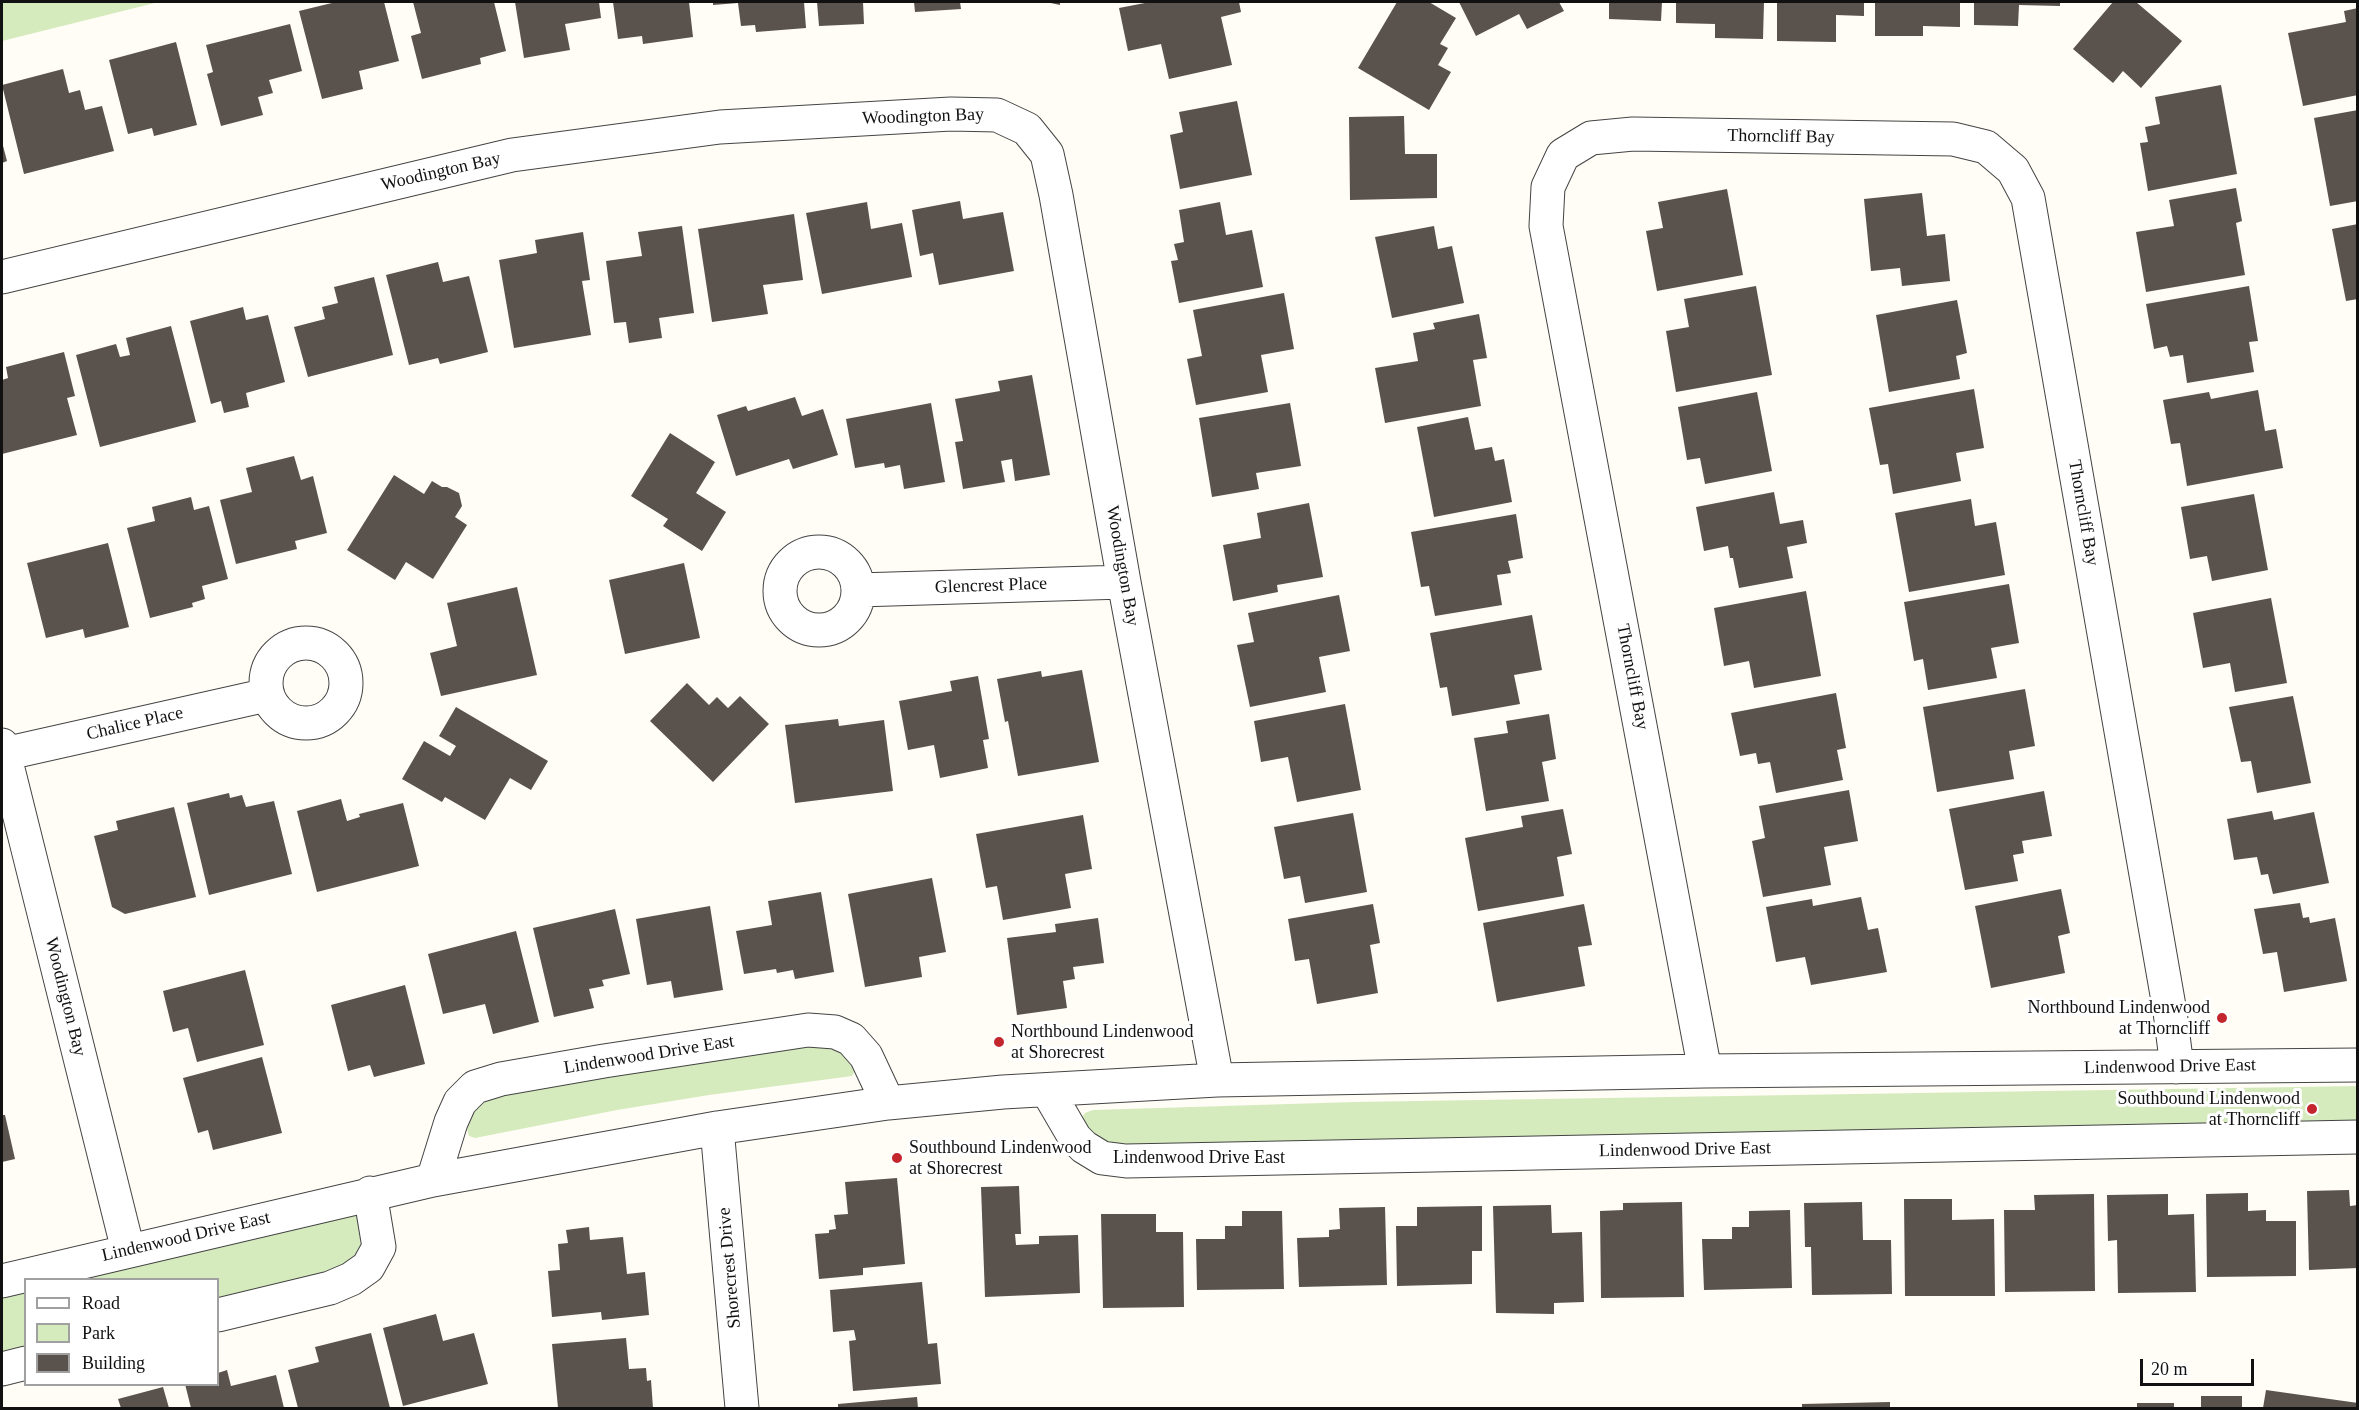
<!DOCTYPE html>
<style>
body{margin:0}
#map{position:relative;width:2359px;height:1410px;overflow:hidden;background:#fffdf5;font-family:"Times New Roman",serif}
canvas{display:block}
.frame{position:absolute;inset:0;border:3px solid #111;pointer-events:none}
.legend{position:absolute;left:24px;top:1278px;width:195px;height:108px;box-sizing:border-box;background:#fff;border:2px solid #a0a0a0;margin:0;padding:8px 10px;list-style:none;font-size:18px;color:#111}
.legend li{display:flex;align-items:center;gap:12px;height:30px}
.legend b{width:30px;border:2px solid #a0a0a0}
.scale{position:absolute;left:2140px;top:1359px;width:114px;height:27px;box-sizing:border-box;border:3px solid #111;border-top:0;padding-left:8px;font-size:18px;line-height:21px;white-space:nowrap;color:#111;-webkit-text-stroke:4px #fff;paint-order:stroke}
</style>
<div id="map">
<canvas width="2359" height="1410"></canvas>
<div class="frame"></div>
<ul class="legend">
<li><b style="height:8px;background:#fff"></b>Road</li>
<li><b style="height:16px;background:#d5ebbd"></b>Park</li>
<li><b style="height:16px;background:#5a524d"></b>Building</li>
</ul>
<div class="scale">20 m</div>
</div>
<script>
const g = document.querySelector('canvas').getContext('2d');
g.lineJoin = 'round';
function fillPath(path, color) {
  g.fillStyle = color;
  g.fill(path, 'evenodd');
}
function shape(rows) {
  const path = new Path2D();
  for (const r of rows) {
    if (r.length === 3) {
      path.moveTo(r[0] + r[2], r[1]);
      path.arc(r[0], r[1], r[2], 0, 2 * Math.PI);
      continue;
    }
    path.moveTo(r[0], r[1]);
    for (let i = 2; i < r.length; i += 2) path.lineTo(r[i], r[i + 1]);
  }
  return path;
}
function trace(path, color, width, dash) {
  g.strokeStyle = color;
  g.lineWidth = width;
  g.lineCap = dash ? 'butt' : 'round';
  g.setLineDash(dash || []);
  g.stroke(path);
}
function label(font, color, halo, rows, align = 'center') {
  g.font = font + ' "Times New Roman",serif';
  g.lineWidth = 6;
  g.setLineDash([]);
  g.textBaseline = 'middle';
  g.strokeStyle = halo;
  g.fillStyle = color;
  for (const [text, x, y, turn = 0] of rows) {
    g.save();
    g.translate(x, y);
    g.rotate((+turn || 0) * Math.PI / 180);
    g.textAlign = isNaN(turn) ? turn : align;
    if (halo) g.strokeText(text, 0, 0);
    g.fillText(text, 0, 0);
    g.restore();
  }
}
const green = shape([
 [2,2,159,2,2,41],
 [815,1044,836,1046,857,1067,852,1076,709,1095,617,1110,475,1138,469,1136,467,1129,470,1119,479,1105,500,1095,551,1084],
 [2358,1086,2357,1122,1110,1145,1094,1137,1081,1119,1085,1113,1093,1110,1355,1102],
 [370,1193,368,1267,218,1315,218,1280,26,1280,25,1363,2,1369,2,1281]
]);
const building = shape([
 [336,2,384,2,399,61,359,71,363,89,322,99,299,11],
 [413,2,494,2,506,51,480,58,481,64,422,79,411,36,421,33],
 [515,2,599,2,601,18,565,24,570,50,524,58],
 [613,2,689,2,693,37,643,44,642,36,618,39],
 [713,2,804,2,806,28,756,32,755,25,741,26,738,3,713,5],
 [817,2,863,2,864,24,819,26],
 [914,2,960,2,961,9,915,12],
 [1046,2,1060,2,1060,5],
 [1150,2,1239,2,1241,12,1221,17,1232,65,1169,79,1161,44,1128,51,1119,8],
 [1397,2,1429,2,1456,18,1440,44,1448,48,1438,65,1451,72,1429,110,1358,68],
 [1459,2,1559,2,1564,11,1527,29,1519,14,1476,36],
 [1609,2,1662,2,1661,21,1609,19],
 [1676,2,1764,2,1763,39,1715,38,1715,24,1676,23],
 [1777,2,1864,2,1864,16,1836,15,1836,42,1777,41],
 [1875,2,1960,2,1960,27,1923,26,1923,36,1875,36],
 [1974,2,2060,2,2060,6,2019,5,2018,26,1974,25],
 [2113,2,2136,2,2182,41,2141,88,2123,71,2113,83,2073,49],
 [2358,8,2358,95,2303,106,2288,33,2346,22,2344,11],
 [290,24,302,71,269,80,273,93,258,97,263,115,221,126,207,74,213,72,206,45],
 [176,42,197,125,154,136,152,128,128,134,109,60],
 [63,69,69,93,80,90,85,110,102,106,114,151,24,174,2,85],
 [2221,85,2237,174,2148,191,2140,143,2148,142,2145,127,2160,124,2155,97],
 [1237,101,1252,175,1180,189,1170,135,1183,132,1179,112],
 [2358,110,2358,201,2330,206,2314,118],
 [1404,116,1405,154,1437,154,1437,198,1350,200,1349,117],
 [2,142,7,161,2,163],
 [2236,188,2242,221,2236,223,2245,275,2146,292,2136,232,2174,226,2169,200],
 [1727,189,1743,275,1657,291,1646,231,1663,228,1658,202],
 [1922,193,1927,236,1945,234,1950,281,1902,286,1900,268,1871,271,1864,199],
 [960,201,963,219,1003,212,1014,271,939,285,933,253,920,256,912,210],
 [867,202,871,229,902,223,912,277,822,294,806,213],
 [1220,202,1226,235,1252,230,1263,287,1179,303,1171,261,1178,260,1174,244,1184,242,1179,210],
 [794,214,803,280,763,285,768,314,712,322,698,229],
 [2358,224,2358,299,2346,301,2332,229],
 [682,226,694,313,659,318,662,338,629,343,626,322,614,323,606,261,642,256,638,232],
 [1434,226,1438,249,1452,246,1464,303,1392,318,1375,237],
 [583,232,590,280,582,281,591,335,514,348,499,260,537,253,535,240],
 [438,262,443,282,469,276,488,352,440,364,438,358,409,365,386,275],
 [374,277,393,355,308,377,294,327,325,319,322,307,338,303,334,287],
 [1756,286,1772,375,1676,392,1666,331,1689,327,1684,299],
 [2249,286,2258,341,2249,342,2254,372,2187,383,2183,355,2170,357,2167,346,2154,349,2146,304],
 [1284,293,1294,349,1261,355,1268,392,1196,405,1187,359,1202,356,1193,310],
 [1957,300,1967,353,1956,356,1960,379,1889,392,1876,315],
 [243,307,246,320,268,315,285,382,246,393,249,407,224,413,221,401,211,404,190,321],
 [1479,314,1487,358,1473,360,1481,406,1385,423,1375,368,1418,361,1413,333,1435,329,1433,323],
 [171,326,196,422,100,447,76,355,116,344,120,357,130,355,126,338],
 [64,352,75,396,67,398,77,435,2,454,2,380,8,378,6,367],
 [1032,375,1050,475,1015,481,1012,459,1001,461,1005,482,963,489,955,442,963,441,955,399,1000,391,998,381],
 [1974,389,1984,448,1956,453,1961,481,1893,494,1888,464,1880,465,1869,408],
 [2258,390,2265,431,2276,429,2283,468,2187,486,2180,443,2171,444,2163,400,2209,392,2211,399],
 [1757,392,1772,471,1705,484,1700,458,1687,460,1678,407],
 [795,397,802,416,823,409,838,455,793,469,789,459,736,476,717,415,746,406,748,411],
 [931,403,945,482,904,489,900,465,885,468,884,463,855,468,846,419],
 [1290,403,1301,466,1256,473,1259,489,1212,497,1199,418],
 [1468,417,1475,450,1492,447,1495,461,1504,459,1512,502,1434,517,1417,427],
 [670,433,715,462,696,493,726,512,702,551,663,526,668,519,631,496],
 [294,456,301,480,313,476,327,533,295,541,297,549,236,564,220,500,252,492,246,468],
 [394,475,424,494,432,481,442,487,447,487,459,493,462,506,455,517,467,525,433,579,406,562,395,580,347,550],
 [1774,492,1780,524,1803,520,1807,543,1787,547,1793,578,1739,588,1733,558,1730,558,1728,546,1704,551,1696,507],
 [2254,494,2268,570,2212,581,2207,556,2190,559,2181,507],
 [191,497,194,510,209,506,228,579,202,586,205,599,192,603,193,607,150,618,127,528,155,521,152,507],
 [1971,499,1975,526,1996,522,2005,575,1909,592,1895,513],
 [1309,503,1323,577,1277,585,1278,592,1233,601,1223,545,1261,538,1257,513],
 [1516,514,1523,558,1508,561,1511,573,1497,575,1502,605,1435,616,1429,586,1421,587,1411,532],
 [108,543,129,627,85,638,83,629,46,638,27,563],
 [684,563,700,638,625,654,609,580],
 [2009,584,2019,643,1991,648,1997,678,1928,690,1923,659,1914,661,1904,602],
 [517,587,537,675,441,696,430,653,457,646,447,603],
 [1806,591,1821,676,1754,688,1749,661,1724,666,1714,608],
 [1339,595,1350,651,1319,657,1326,692,1250,707,1237,645,1254,642,1248,613],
 [2271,598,2287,683,2235,692,2230,663,2203,668,2193,613],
 [1532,615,1542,670,1514,675,1520,704,1452,716,1447,687,1440,688,1430,633],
 [1082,670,1099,762,1018,776,1008,721,1005,722,997,679,1041,671,1042,677],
 [978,676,989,739,983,740,988,768,940,778,934,745,908,750,899,701,952,691,950,681],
 [687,683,709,705,717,697,728,708,740,696,769,724,713,782,650,721],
 [2025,689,2035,746,2009,751,2014,779,1937,792,1923,707],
 [1836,693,1846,748,1837,750,1843,780,1776,793,1770,762,1758,764,1756,753,1740,756,1731,713],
 [2293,696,2311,783,2257,793,2251,761,2241,762,2229,707],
 [1345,704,1361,790,1297,802,1288,757,1261,762,1254,721],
 [456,707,548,761,531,790,510,778,485,820,445,797,442,802,402,779,424,741,450,756,456,746,439,736],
 [1549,714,1556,759,1542,762,1549,801,1486,811,1474,738,1508,733,1506,721],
 [838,719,839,726,884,720,893,791,795,803,785,725],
 [1849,790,1858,841,1824,847,1831,885,1763,897,1752,841,1765,838,1759,806],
 [2044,791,2052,836,2022,841,2024,853,2013,855,2018,881,1965,890,1949,809],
 [229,793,230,798,242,795,246,807,274,801,292,874,209,895,187,803],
 [341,799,347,821,360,817,359,814,403,803,419,866,317,892,297,811],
 [174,807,196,897,125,914,112,907,94,836,118,830,116,821],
 [1563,809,1572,854,1557,857,1564,896,1478,911,1465,838,1523,827,1521,816],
 [2272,811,2274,820,2314,812,2329,883,2273,894,2268,874,2261,875,2257,857,2234,860,2227,819],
 [1353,813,1367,892,1305,903,1300,876,1284,879,1274,827],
 [1083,815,1092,869,1065,874,1071,908,1003,920,997,886,986,888,976,834],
 [932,878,946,952,919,957,922,977,865,987,848,894],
 [2061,889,2070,933,2058,936,2065,973,1991,988,1975,906],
 [821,892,834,972,795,979,793,970,777,973,776,969,744,974,736,931,772,925,768,901],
 [1861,897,1868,930,1878,928,1887,972,1811,985,1805,957,1776,962,1766,907,1812,899,1813,906],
 [2300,903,2303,918,2309,917,2310,923,2335,918,2347,981,2284,992,2277,952,2263,954,2254,909],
 [1373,904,1380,943,1370,945,1378,993,1317,1004,1309,959,1295,961,1288,919],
 [1584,904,1592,945,1578,947,1585,986,1497,1002,1483,923],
 [710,906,723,990,674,998,671,981,647,985,636,919],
 [615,909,630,974,602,980,604,986,589,989,594,1008,554,1017,533,928],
 [1098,918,1104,963,1073,967,1075,979,1063,981,1067,1008,1017,1015,1007,938,1056,932,1055,924],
 [516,931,539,1022,493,1034,485,1004,443,1014,428,954],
 [245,970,264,1045,197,1062,188,1028,173,1032,163,991],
 [405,985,425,1064,374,1077,370,1065,348,1071,331,1005],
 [262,1057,282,1133,213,1150,208,1130,198,1133,183,1078],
 [2,1115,5,1115,15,1159,2,1162],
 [897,1178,905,1264,863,1268,863,1275,819,1279,815,1234,829,1233,829,1230,836,1229,834,1215,848,1214,845,1182],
 [1019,1186,1021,1234,1015,1234,1016,1245,1039,1244,1039,1236,1078,1235,1080,1293,985,1297,981,1187],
 [2349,1190,2350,1206,2358,1205,2358,1268,2309,1270,2307,1191],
 [2248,1193,2248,1211,2266,1210,2266,1221,2296,1221,2296,1276,2207,1277,2206,1194],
 [2094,1194,2095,1291,2005,1292,2004,1210,2035,1210,2034,1195],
 [2168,1194,2168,1215,2194,1214,2196,1292,2118,1293,2117,1240,2108,1241,2107,1195],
 [1904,1199,1952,1199,1952,1220,1994,1219,1995,1296,1905,1296],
 [1682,1202,1684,1297,1601,1298,1600,1211,1623,1210,1623,1203],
 [1862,1202,1863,1240,1891,1240,1892,1294,1812,1295,1811,1247,1805,1247,1804,1203],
 [1551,1205,1552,1233,1582,1232,1584,1302,1554,1303,1554,1314,1496,1313,1493,1206],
 [1482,1206,1482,1251,1472,1251,1472,1284,1397,1286,1396,1226,1417,1226,1417,1207],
 [1385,1207,1387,1285,1299,1287,1297,1238,1329,1237,1329,1230,1340,1229,1339,1208],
 [1790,1210,1792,1288,1704,1290,1702,1239,1732,1239,1732,1227,1749,1227,1749,1211],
 [1242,1211,1282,1211,1284,1289,1197,1290,1196,1239,1225,1239,1225,1226,1242,1226],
 [1101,1214,1156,1214,1156,1232,1183,1232,1184,1307,1103,1308],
 [589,1227,590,1240,623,1237,627,1274,645,1272,649,1315,602,1320,601,1312,552,1317,548,1271,560,1270,558,1244,568,1243,566,1230],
 [922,1282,928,1344,937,1343,941,1384,853,1391,849,1341,856,1340,854,1330,833,1332,830,1290],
 [436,1314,443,1341,474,1333,488,1384,403,1406,383,1328],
 [371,1333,390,1408,298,1408,288,1370,319,1362,315,1347],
 [626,1338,629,1369,646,1368,647,1381,651,1380,653,1408,558,1408,552,1344],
 [227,1370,231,1386,276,1375,284,1408,191,1408,185,1384,218,1384,218,1373],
 [163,1387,169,1408,121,1408,118,1399],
 [2266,1390,2358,1403,2358,1408,2263,1408],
 [2201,1396,2242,1396,2242,1408,2201,1408],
 [917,1397,918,1408,838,1408,838,1404],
 [1890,1402,1890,1408,1802,1408,1802,1404],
 [2137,1403,2174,1403,2174,1408,2137,1408]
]);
const minor = shape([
 [2,277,512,155,720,127,951,114,997,115,1027,129,1047,154,1056,195,1124,582,1217,1080],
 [819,591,39],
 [858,590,1124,582],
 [306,683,40],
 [2,745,128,1250],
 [4,754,267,695],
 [1705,1071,1546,226,1548,187,1563,155,1591,138,1633,134,1953,139,1986,147,2013,170,2028,198,2170,1012,2177,1067],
 [1047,1090,1075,1138,1084,1147,1102,1158,1126,1161,2358,1137],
 [717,1128,742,1408],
 [433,1180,451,1122,460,1102,475,1087,501,1079,604,1061,808,1030,835,1032,851,1039,866,1056,888,1103],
 [2,1281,433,1180,717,1128,888,1103,1003,1092,1217,1080,1705,1071,2358,1065],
 [218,1315,330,1288,351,1279,368,1267,379,1247,370,1193],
 [2,1369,26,1363]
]);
const markers = [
 [2222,1018,6,"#c4262e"],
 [999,1042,6,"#c4262e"],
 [2312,1109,6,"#c4262e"],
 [897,1158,6,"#c4262e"]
];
const streetNames = [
 ["Woodington Bay",923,117,-2],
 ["Thorncliff Bay",1781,137,1],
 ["Woodington Bay",441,172,-13],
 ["Thorncliff Bay",2083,513,80],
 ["Woodington Bay",1122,566,80],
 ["Glencrest Place",991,586,-2],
 ["Thorncliff Bay",1632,677,79],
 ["Chalice Place",135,724,-13],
 ["Woodington Bay",65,997,76],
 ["Lindenwood Drive East",649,1055,-9],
 ["Lindenwood Drive East",2170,1067,-1],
 ["Lindenwood Drive East",1685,1150,-1],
 ["Lindenwood Drive East",1199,1158],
 ["Lindenwood Drive East",186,1237,-13],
 ["Shorecrest Drive",730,1268,-95]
];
const poiNames = [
 ["Northbound Lindenwood",2210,1008],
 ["at Thorncliff",2210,1029],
 ["Northbound Lindenwood",1011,1032,"left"],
 ["at Shorecrest",1011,1053,"left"],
 ["Southbound Lindenwood",2300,1099],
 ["at Thorncliff",2300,1120],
 ["Southbound Lindenwood",909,1148,"left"],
 ["at Shorecrest",909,1169,"left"]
];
fillPath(green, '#d5ebbd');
fillPath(building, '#5a524d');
trace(minor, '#444', 35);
trace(minor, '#fff', 33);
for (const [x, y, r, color] of markers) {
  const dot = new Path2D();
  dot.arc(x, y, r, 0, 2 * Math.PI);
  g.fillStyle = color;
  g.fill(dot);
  trace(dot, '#fff', 2);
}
label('18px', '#111', '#fff', streetNames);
label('18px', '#111', '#fff', poiNames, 'right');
</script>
